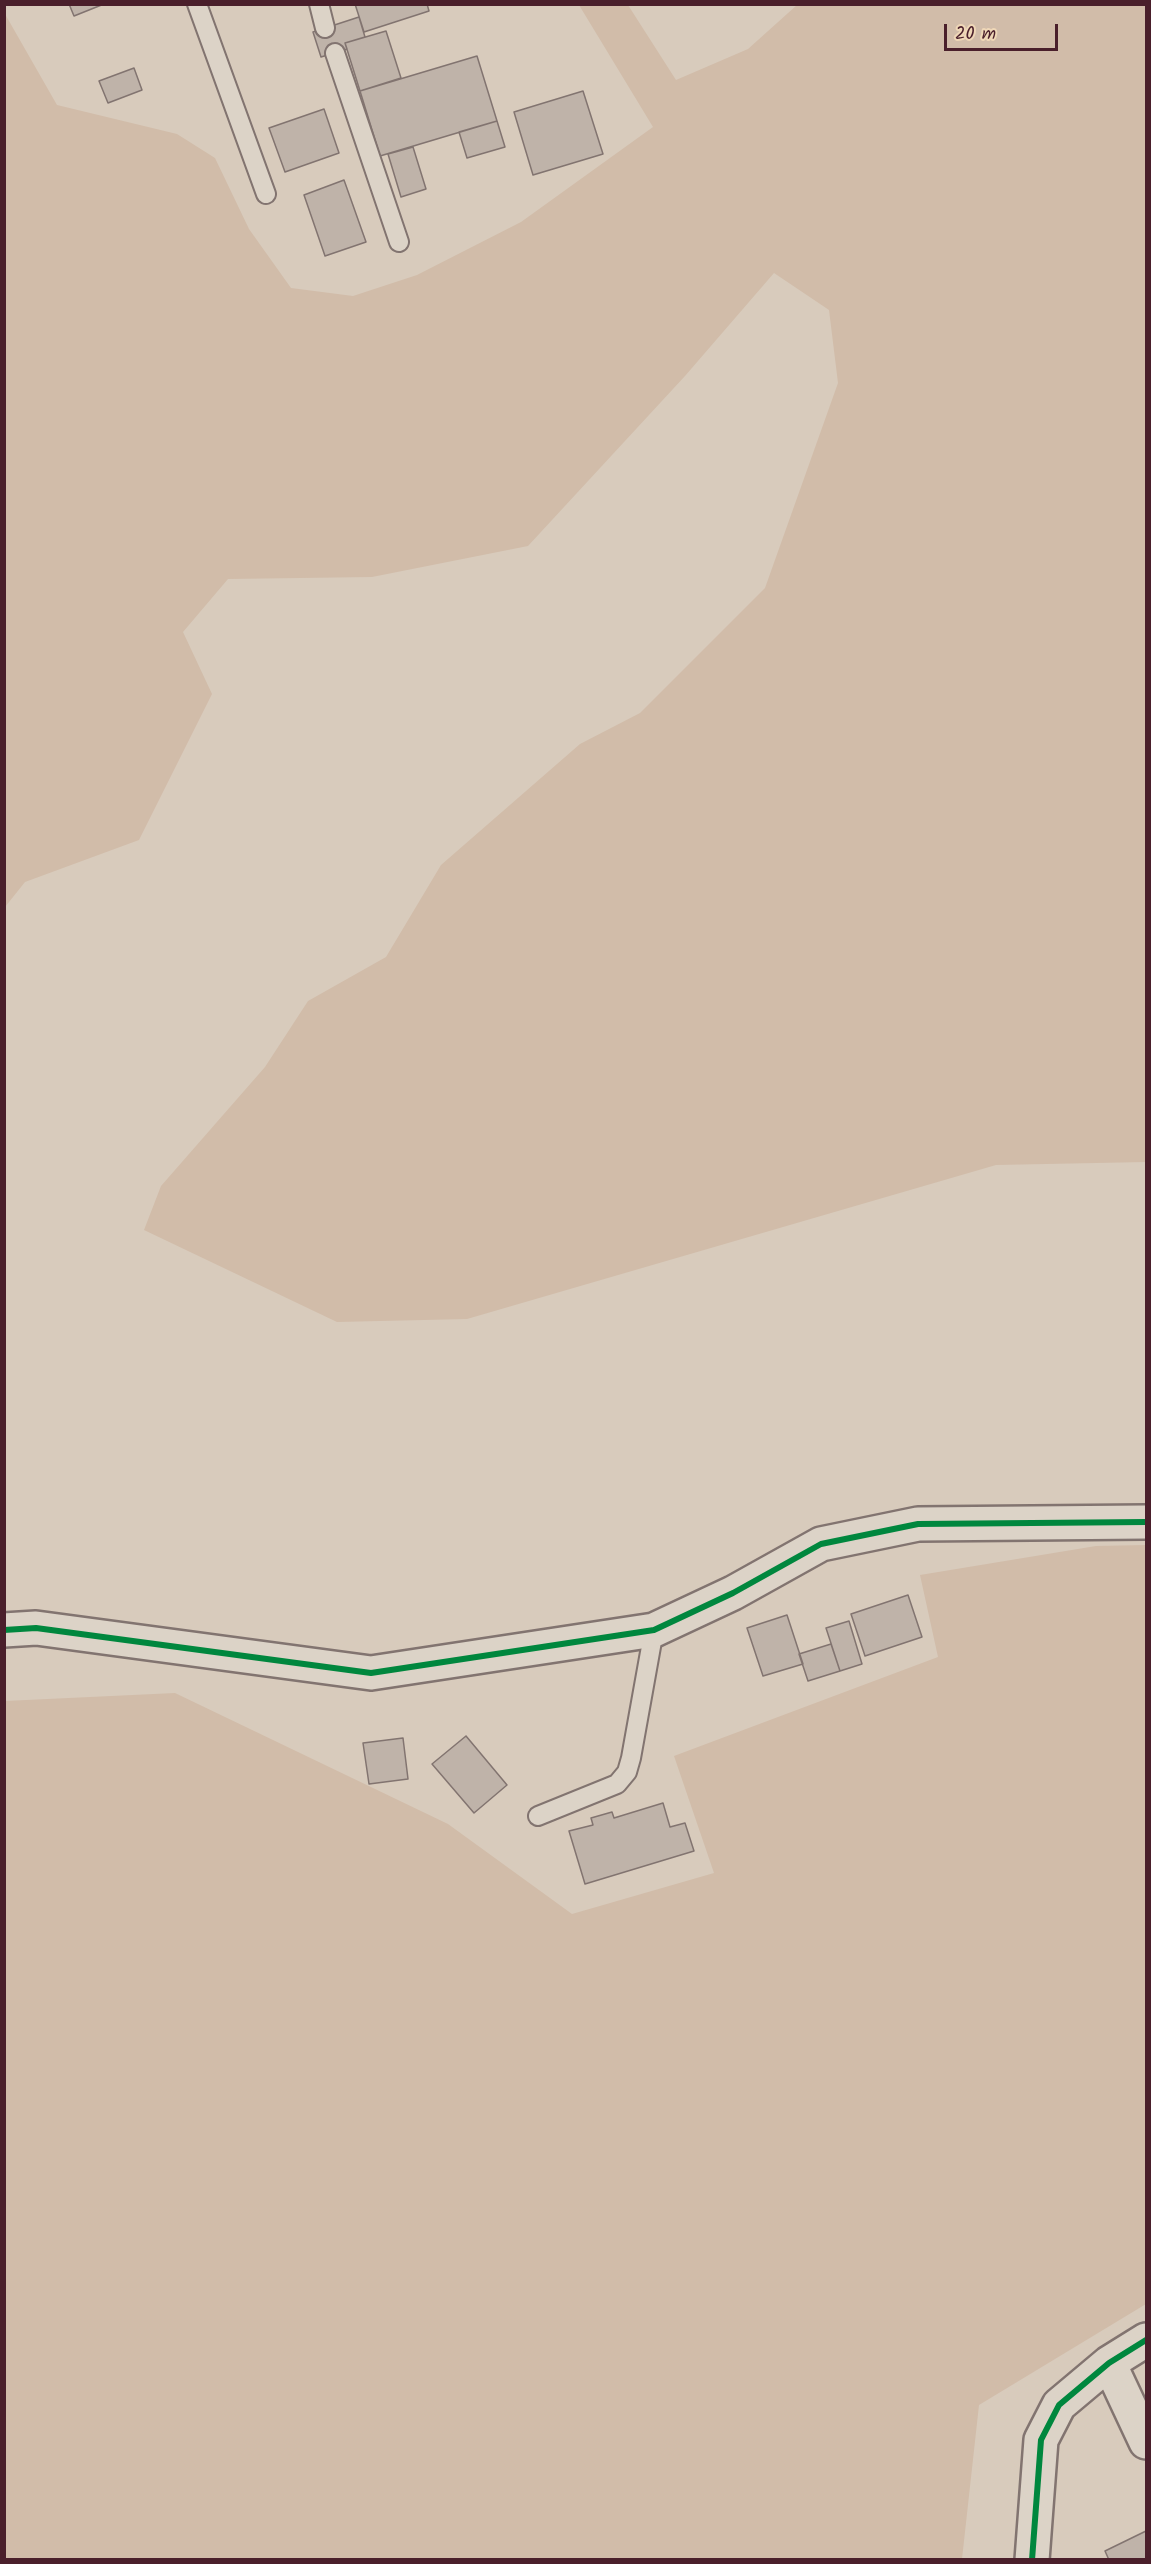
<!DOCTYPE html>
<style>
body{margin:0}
#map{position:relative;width:1151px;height:2564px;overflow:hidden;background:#d8cbbc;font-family:Kalam,sans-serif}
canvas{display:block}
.frame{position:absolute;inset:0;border:6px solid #4a1f2b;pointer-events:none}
.scale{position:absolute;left:944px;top:24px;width:114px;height:27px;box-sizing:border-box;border:3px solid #4a1f2b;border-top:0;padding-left:8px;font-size:18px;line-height:21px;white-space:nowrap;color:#4a1f2b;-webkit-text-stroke:4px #efd7b7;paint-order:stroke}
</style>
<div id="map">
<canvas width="1151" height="2564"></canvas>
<div class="frame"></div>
<div class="scale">20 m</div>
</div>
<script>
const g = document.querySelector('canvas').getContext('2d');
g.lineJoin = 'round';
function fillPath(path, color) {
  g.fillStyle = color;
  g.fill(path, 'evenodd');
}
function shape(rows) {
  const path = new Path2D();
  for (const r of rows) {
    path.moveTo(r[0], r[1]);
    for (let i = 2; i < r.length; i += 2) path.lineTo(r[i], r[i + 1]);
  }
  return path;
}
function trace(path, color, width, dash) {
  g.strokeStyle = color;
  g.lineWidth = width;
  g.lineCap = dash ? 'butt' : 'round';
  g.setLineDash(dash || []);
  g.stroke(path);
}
const green = shape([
 [579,5,628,5,676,80,748,49,797,5,1146,5,1146,1162,996,1165,467,1319,337,1322,144,1230,161,1186,265,1067,308,1001,386,957,441,865,580,744,640,713,765,588,838,383,829,310,774,273,685,376,528,546,372,577,228,579,183,632,212,694,139,840,25,882,5,907,5,14,57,105,177,134,215,158,249,229,291,288,353,296,417,275,521,222,653,127],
 [1146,1545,1146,2304,979,2405,962,2559,5,2559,5,1701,175,1693,448,1824,572,1914,714,1873,674,1756,938,1657,920,1575,1096,1546]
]);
const building = shape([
 [69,4,104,4,74,16,69,4],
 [355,4,427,4,429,11,364,32,355,4],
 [359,17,365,37,345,43,347,49,321,57,313,32,359,17],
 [386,31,401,78,360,91,345,43,386,31],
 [477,56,497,121,380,156,360,91,477,56],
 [134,68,142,90,108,103,99,81,134,68],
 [583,91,603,154,533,175,514,112,583,91],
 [324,109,339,153,285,172,269,128,324,109],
 [497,121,505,147,467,158,459,132,497,121],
 [413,147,426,189,401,197,388,154,413,147],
 [344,180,366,242,325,256,304,195,344,180],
 [908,1595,922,1637,865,1656,851,1614,908,1595],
 [787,1615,803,1664,763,1676,747,1628,787,1615],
 [849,1621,862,1664,840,1671,826,1628,849,1621],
 [831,1644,840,1671,808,1681,799,1654,831,1644],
 [466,1736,507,1785,474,1813,432,1764,466,1736],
 [403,1738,408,1779,369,1784,363,1743,403,1738],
 [663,1803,670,1827,685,1823,694,1851,585,1884,569,1831,593,1825,591,1818,612,1812,614,1818,663,1803],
 [1146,2531,1146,2560,1109,2560,1105,2551,1146,2531]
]);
const lane = shape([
 [197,4,266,194],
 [319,4,325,28],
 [335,53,399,242],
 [538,1816,617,1784,627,1772,631,1758,654,1630]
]);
const street = shape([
 [4,1630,36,1628,371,1673,654,1630,733,1593,821,1544,918,1524,1146,1522],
 [1109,2363,1146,2442],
 [1032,2560,1041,2440,1059,2405,1109,2363,1146,2340]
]);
const cycleway = shape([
 [4,1630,36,1628,371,1673,654,1630,733,1593,821,1544,918,1524,1146,1522],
 [1032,2560,1041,2440,1059,2405,1109,2363,1146,2340]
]);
fillPath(green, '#d1bca9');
fillPath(building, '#bfb3a9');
trace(building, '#827470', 1.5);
trace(lane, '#827470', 22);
trace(street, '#827470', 38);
trace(lane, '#dcd3c7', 18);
trace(street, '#dcd3c7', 33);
trace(cycleway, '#00873e', 6);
</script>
